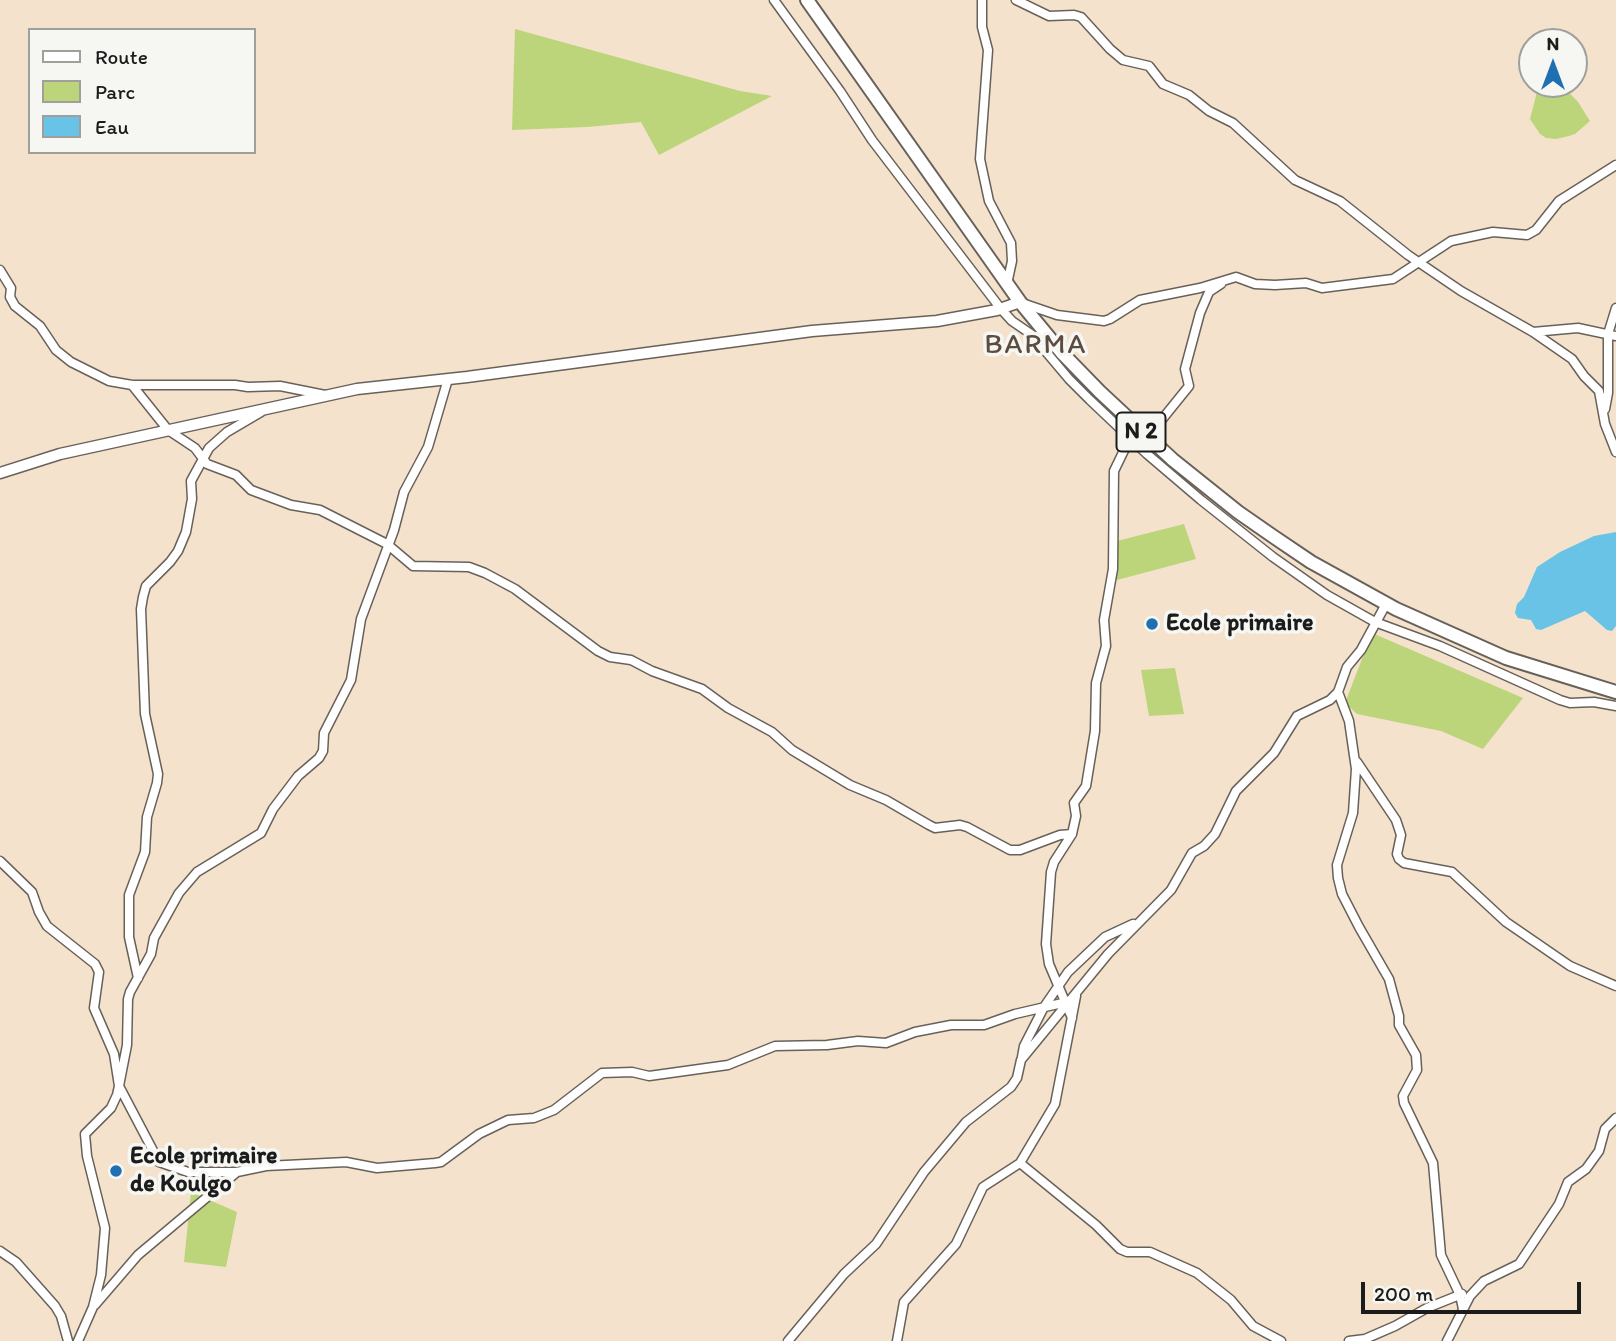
<!DOCTYPE html>
<style>
body{margin:0}
#map{position:relative;width:1616px;height:1341px;overflow:hidden;background:#f4e2cc;font-family:Itim,sans-serif}
canvas{display:block}
.legend{position:absolute;left:28px;top:28px;width:228px;height:126px;box-sizing:border-box;background:#f6f6f2;border:2px solid #9f9f9c;margin:0;padding:9px 12px;list-style:none;font-size:21px;color:#1c1c1c}
.legend li{display:flex;align-items:center;gap:14px;height:35px}
.legend b{width:35px;border:2px solid #9f9f9c}
.north{position:absolute;left:1518px;top:28px;width:70px;height:70px;box-sizing:border-box;background:#f6f6f2;border:2px solid #9f9f9c;border-radius:50%;rotate:0deg;font-size:19px;font-weight:700;line-height:28px;text-align:center;color:#1c1c1c}
.north::after{content:'';display:block;margin:auto;width:24px;height:32px;background:#1f6fb2;clip-path:polygon(50% 0,100% 100%,50% 72%,0 100%)}
.scale{position:absolute;left:1361px;top:1282px;width:220px;height:32px;box-sizing:border-box;border:4px solid #1c1c1c;border-top:0;padding-left:9px;font-size:21px;line-height:24px;white-space:nowrap;color:#1c1c1c;-webkit-text-stroke:5px #f6f6f2;paint-order:stroke}
</style>
<div id="map">
<canvas width="1616" height="1341"></canvas>
<ul class="legend">
<li><b style="height:9px;background:#fff"></b>Route</li>
<li><b style="height:19px;background:#bcd57a"></b>Parc</li>
<li><b style="height:19px;background:#69c3e7"></b>Eau</li>
</ul>
<div class="north">N</div>
<div class="scale">200 m</div>
</div>
<script>
const g = document.querySelector('canvas').getContext('2d');
g.lineJoin = 'round';
function fillPath(path, color) {
  g.fillStyle = color;
  g.fill(path, 'evenodd');
}
function shape(rows) {
  const path = new Path2D();
  for (const r of rows) {
    path.moveTo(r[0], r[1]);
    for (let i = 2; i < r.length; i += 2) path.lineTo(r[i], r[i + 1]);
  }
  return path;
}
function trace(path, color, width, dash) {
  g.strokeStyle = color;
  g.lineWidth = width;
  g.lineCap = dash ? 'butt' : 'round';
  g.setLineDash(dash || []);
  g.stroke(path);
}
function label(font, color, halo, rows, align = 'center') {
  g.font = font + ' Itim,sans-serif';
  g.lineWidth = 7;
  g.setLineDash([]);
  g.textBaseline = 'middle';
  g.strokeStyle = halo;
  g.fillStyle = color;
  for (const [text, x, y, turn = 0] of rows) {
    g.save();
    g.translate(x, y);
    g.rotate((+turn || 0) * Math.PI / 180);
    g.textAlign = isNaN(turn) ? turn : align;
    if (halo) g.strokeText(text, 0, 0);
    g.fillText(text, 0, 0);
    g.restore();
  }
}
const green = shape([
 [515,29,740,91,772,96,659,155,641,122,587,127,512,130],
 [1539,84,1561,84,1578,102,1590,121,1575,134,1569,136,1556,139,1546,138,1540,134,1530,119],
 [1184,524,1196,559,1117,580,1113,569,1113,542],
 [1372,633,1523,698,1483,749,1441,731,1357,714,1345,703],
 [1175,668,1184,714,1149,716,1141,670],
 [191,1192,237,1212,226,1267,184,1262]
]);
const water = shape([
 [1616,532,1616,626,1612,631,1607,630,1585,611,1541,630,1536,629,1531,620,1518,618,1515,613,1517,604,1524,597,1537,567,1560,552,1594,536]
]);
const minor = shape([
 [774,0,840,91,872,140,1001,309,1012,321,1031,334,1069,379,1090,400,1147,454,1201,500,1273,557,1327,595,1375,622,1440,646,1560,700,1570,703,1594,702,1616,706],
 [982,0,982,27,988,50,980,159,989,201,1011,243,1012,261,1007,284],
 [1016,0,1049,16,1074,15,1081,17,1110,49,1123,60,1149,66,1163,84,1189,95,1209,111,1233,123,1295,180,1340,201,1408,255,1461,291,1533,332,1572,359,1584,376,1599,391,1605,424,1616,452],
 [0,270,11,288,10,297,15,306,40,326,56,350,71,362,109,381,132,385,235,385,248,387,280,386,325,395],
 [1022,303,1057,315,1104,321,1110,319,1140,300,1200,288,1236,277,1255,284,1275,285,1306,283,1322,288,1393,279,1451,241,1493,232,1527,235,1536,230,1559,201,1616,165],
 [1533,332,1578,328,1616,336],
 [448,379,428,447,404,492,394,530,361,619,351,680,324,733,323,751,319,758,298,776,273,809,261,833,197,872,179,893,154,938,151,954,130,992,128,999,127,1045,119,1086,159,1162,188,1172,237,1172,266,1166,346,1162,377,1168,435,1163,441,1162,479,1134,508,1120,534,1118,554,1110,602,1073,632,1072,649,1076,728,1065,775,1046,827,1045,858,1041,886,1043,915,1032,951,1025,984,1025,1015,1014,1071,1001],
 [132,385,168,430,195,448,207,464,236,475,251,490,291,505,320,510,387,544,413,566,469,567,485,573,515,589,598,651,610,657,631,660,652,671,702,689,728,708,772,732,792,750,850,785,886,800,929,825,935,828,960,825,967,827,1010,850,1020,850,1060,835,1072,834],
 [1605,409,1608,393,1608,334,1616,308],
 [1147,438,1189,386,1185,369,1200,313,1209,292,1221,284],
 [1338,692,1349,721,1356,769,1353,813,1337,865,1338,878,1342,894,1359,927,1389,979,1399,1016,1399,1025,1416,1055,1417,1070,1403,1096,1404,1103,1433,1163,1441,1255,1460,1295,1463,1309],
 [1357,762,1396,820,1401,835,1397,854,1399,859,1404,863,1452,872,1506,922,1570,966,1616,986],
 [0,861,32,892,39,912,47,926,95,964,99,972,94,1008,114,1054,119,1086,117,1095,111,1108,85,1134,87,1156,105,1228,101,1275,93,1307,78,1341],
 [138,978,129,937,129,895,145,852,147,817,157,783,158,774,145,714,141,609,143,597,146,586,170,562,178,551,186,532,192,499,191,481,209,448,227,432,261,412],
 [1072,1018,1049,964,1046,944,1051,872,1054,862,1072,834,1076,816,1074,803,1086,786,1095,731,1096,683,1106,646,1104,620,1113,569,1114,471,1130,438],
 [1022,1057,1024,1046,1044,1007,1068,972,1105,937,1133,924],
 [1020,1163,1096,1225,1120,1249,1127,1252,1150,1252,1197,1273,1231,1300,1253,1326,1281,1341],
 [0,1251,16,1262,55,1306,61,1316,68,1341],
 [95,1305,138,1255,237,1172],
 [788,1341,844,1274,876,1244,924,1172,966,1122,1011,1087,1017,1078,1021,1060,1108,954,1171,890,1192,853,1204,846,1215,834,1236,791,1274,753,1297,716,1330,700,1338,692,1347,667,1361,650,1386,604],
 [897,1341,904,1302,956,1244,983,1187,1020,1163,1055,1104,1076,996],
 [1349,1341,1365,1339,1395,1326,1427,1308,1462,1294],
 [1447,1341,1470,1296,1484,1281,1519,1264,1559,1204,1568,1182,1586,1169,1599,1151,1605,1129,1616,1118]
]);
const tertiary = shape([
 [0,473,60,454,357,389,467,377,812,331,937,321,997,310,1020,302]
]);
const primary = shape([
 [807,0,1020,302,1062,353,1100,392,1173,460,1238,512,1274,537,1311,562,1396,609,1506,658,1616,692]
]);
const markers = [
 [1152,624,7,"#1f6fb2"],
 [116,1171,7,"#1f6fb2"]
];
const shields = [
 [1141,432,49]
];
const shieldNames = [
 ["N 2",1141,432]
];
const poiNames = [
 ["Ecole primaire",1166,624],
 ["Ecole primaire",130,1157],
 ["de Koulgo",130,1185]
];
const quarterNames = [
 ["BARMA",1036,346]
];
fillPath(green, '#bcd57a');
fillPath(water, '#69c3e7');
trace(minor, '#68615a', 11);
trace(tertiary, '#68615a', 13);
trace(primary, '#68615a', 16);
trace(minor, '#fff', 8);
trace(tertiary, '#fff', 10);
trace(primary, '#fff', 12);
for (const [x, y, r, color] of markers) {
  const dot = new Path2D();
  dot.arc(x, y, r, 0, 2 * Math.PI);
  g.fillStyle = color;
  g.fill(dot);
  trace(dot, '#f6f6f2', 2.5);
}
for (const [x, y, w] of shields) {
  const box = new Path2D();
  box.roundRect(x - w / 2, y - 19.5, w, 39, 5);
  g.fillStyle = '#f6f6f2';
  g.fill(box);
  trace(box, '#1c1c1c', 2);
}
label('bold 23px', '#1c1c1c', null, shieldNames);
label('bold 24px', '#1c1c1c', '#f6f6f2', poiNames, 'left');
g.letterSpacing = '2px';
label('28px', '#5b4c3f', '#f6f6f2', quarterNames);
g.letterSpacing = '0px';
</script>
